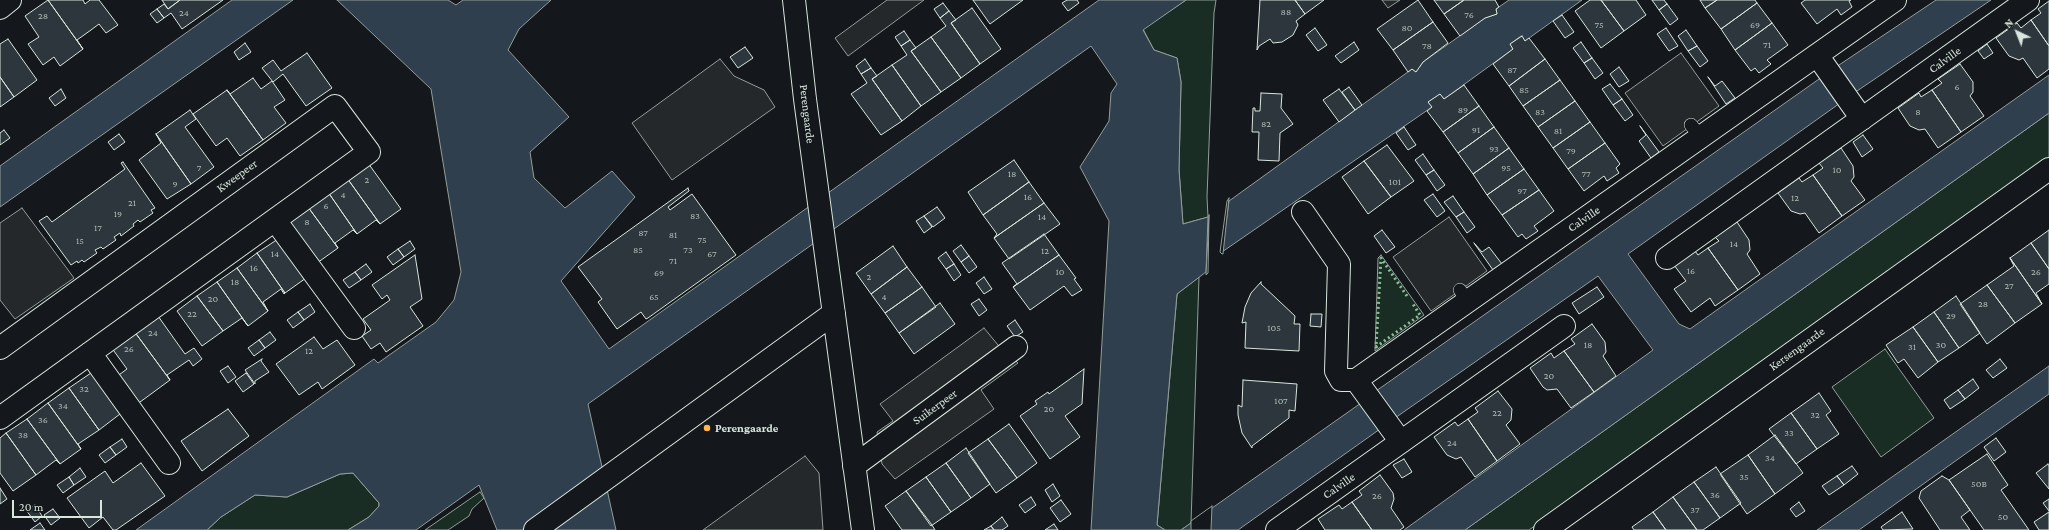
<!DOCTYPE html>
<style>
body{margin:0}
#map{position:relative;width:2049px;height:530px;overflow:hidden;background:#14181c;font-family:"Crimson Pro",serif}
canvas{display:block}
.north{position:absolute;left:1997px;top:12px;width:40px;height:40px;-webkit-text-stroke:3px #14181c;paint-order:stroke;rotate:317deg;font-size:11px;font-weight:700;line-height:16px;text-align:center;color:#d8e6dc}
.north::after{content:'';display:block;margin:auto;width:14px;height:18px;background:#d8e6dc;clip-path:polygon(50% 0,100% 100%,50% 72%,0 100%)}
.scale{position:absolute;left:12px;top:500px;width:90px;height:18px;box-sizing:border-box;border:2px solid #d8e6dc;border-top:0;padding-left:5px;font-size:12px;line-height:14px;white-space:nowrap;color:#d8e6dc;-webkit-text-stroke:3px #14181c;paint-order:stroke}
</style>
<div id="map">
<canvas width="2049" height="530"></canvas>
<div class="north">N</div>
<div class="scale">20 m</div>
</div>
<script>
const g = document.querySelector('canvas').getContext('2d');
g.lineJoin = 'round';
function fillPath(path, color) {
  g.fillStyle = color;
  g.fill(path, 'evenodd');
}
function shape(rows) {
  const path = new Path2D();
  for (const r of rows) {
    path.moveTo(r[0], r[1]);
    for (let i = 2; i < r.length; i += 2) path.lineTo(r[i], r[i + 1]);
  }
  return path;
}
function trace(path, color, width, dash) {
  g.strokeStyle = color;
  g.lineWidth = width;
  g.lineCap = dash ? 'butt' : 'round';
  g.setLineDash(dash || []);
  g.stroke(path);
}
function label(font, color, halo, rows, align = 'center') {
  g.font = font + ' "Crimson Pro",serif';
  g.lineWidth = 3;
  g.setLineDash([]);
  g.textBaseline = 'middle';
  g.strokeStyle = halo;
  g.fillStyle = color;
  for (const [text, x, y, turn = 0] of rows) {
    g.save();
    g.translate(x, y);
    g.rotate((+turn || 0) * Math.PI / 180);
    g.textAlign = isNaN(turn) ? turn : align;
    if (halo) g.strokeText(text, 0, 0);
    g.fillText(text, 0, 0);
    g.restore();
  }
}
const green = shape([
 [1186,0,1216,0,1214,13,1207,197,1208,217,1183,224,1179,170,1181,82,1177,58,1154,50,1143,29,1186,0],
 [2049,113,2049,159,1529,530,1465,530,2049,113],
 [1381,255,1424,315,1375,351,1378,258,1381,255],
 [1199,277,1191,523,1181,530,1165,530,1157,525,1177,294,1199,277],
 [1885,349,1934,418,1881,457,1832,387,1885,349],
 [353,473,379,503,379,506,369,517,348,530,207,530,221,517,255,495,287,497,340,474,353,473],
 [480,492,484,498,472,509,469,516,448,530,425,530,480,492]
]);
const parking = shape([
 [887,0,924,0,848,56,835,38,887,0],
 [1382,0,1400,0,1388,8,1382,0],
 [1681,53,1719,106,1663,146,1625,93,1681,53],
 [720,59,734,76,764,90,775,107,672,180,632,123,720,59],
 [22,208,74,278,15,319,0,300,0,223,22,208],
 [1449,217,1487,271,1431,311,1393,257,1449,217],
 [984,328,998,345,1018,363,981,390,994,409,895,479,882,464,877,432,893,421,880,404,984,328],
 [805,456,819,473,823,530,703,530,805,456]
]);
const water = shape([
 [232,0,293,0,0,207,0,166,232,0],
 [337,0,448,0,456,5,463,0,551,0,519,29,508,50,569,117,530,152,534,178,565,208,612,171,635,197,561,281,609,349,1099,0,1186,0,1143,30,1154,50,1177,58,1181,82,1179,170,1183,224,1208,217,1206,272,1177,294,1157,525,1165,530,1091,530,1109,221,1080,167,1109,121,1111,93,1117,84,1091,46,588,404,616,530,497,530,479,485,416,530,348,530,369,517,379,506,379,503,353,473,340,474,287,497,255,495,221,517,207,530,136,530,374,359,378,363,436,322,454,300,461,272,431,89,337,0],
 [1509,0,1582,0,1525,41,1521,36,1510,44,1513,49,1444,99,1440,94,1428,102,1432,107,1222,252,1229,201,1412,69,1416,72,1423,62,1485,18,1497,14,1496,9,1509,0],
 [1936,0,1991,0,1857,91,1628,254,1679,324,1690,329,2049,75,2049,113,1465,530,1404,530,1653,350,1598,276,1395,418,1376,391,1839,65,1936,0],
 [2049,366,2049,394,1859,530,1817,530,2049,366],
 [1361,403,1380,429,1238,530,1181,530,1361,403]
]);
const pier = shape([
 [1229,198,1223,254,1222,254,1220,252,1227,201,1229,198],
 [1209,215,1208,273,1206,275,1209,215],
 [1212,506,1211,530,1191,530,1191,521,1212,506]
]);
const building = shape([
 [48,0,83,49,60,66,54,57,43,65,28,44,39,37,25,16,48,0],
 [48,0,83,0,85,4,90,0,99,0,118,25,106,33,99,24,91,30,77,40,83,49,48,0],
 [162,0,180,0,168,9,162,0],
 [180,0,223,0,182,29,171,13,164,18,157,9,164,4,168,9,180,0],
 [973,0,1023,0,990,24,973,0],
 [1067,0,1077,0,1079,3,1068,11,1062,3,1067,0],
 [1260,0,1295,0,1305,14,1296,21,1298,25,1293,35,1282,42,1273,43,1270,39,1259,46,1257,50,1260,0],
 [1295,0,1324,0,1305,14,1295,0],
 [1418,0,1433,22,1393,50,1377,29,1418,0],
 [1434,0,1464,0,1444,14,1434,0],
 [1464,0,1495,0,1499,7,1496,9,1497,14,1485,18,1460,36,1444,14,1464,0],
 [1590,0,1601,0,1624,31,1601,48,1575,11,1590,0],
 [1601,0,1636,0,1646,15,1624,31,1601,0],
 [1652,0,1664,0,1667,4,1659,10,1652,0],
 [1700,0,1717,0,1705,8,1700,0],
 [1717,0,1755,0,1757,3,1721,29,1705,8,1717,0],
 [1805,0,1851,0,1849,1,1852,7,1841,15,1837,9,1817,24,1801,3,1805,0],
 [2049,1,2049,46,2031,20,2041,13,2038,9,2049,1],
 [943,3,949,11,940,18,934,9,943,3],
 [1757,3,1772,23,1735,50,1721,29,1757,3],
 [1667,4,1678,19,1670,25,1659,10,1667,4],
 [972,8,1001,49,980,64,951,23,972,8],
 [157,9,164,18,157,23,150,14,157,9],
 [949,11,956,20,951,23,980,64,961,78,931,37,946,26,940,18,949,11],
 [1562,15,1574,32,1565,38,1553,21,1562,15],
 [2031,20,2049,46,2049,69,2037,78,2023,58,2019,60,2009,56,1996,38,2017,23,2021,28,2031,20],
 [1433,22,1448,43,1423,62,1416,72,1412,69,1408,72,1393,50,1433,22],
 [1772,23,1788,45,1767,60,1771,64,1759,73,1755,68,1751,71,1735,50,1772,23],
 [1315,28,1327,45,1318,51,1306,35,1315,28],
 [1666,28,1678,46,1669,51,1657,34,1666,28],
 [1686,30,1697,46,1688,51,1678,36,1686,30],
 [904,31,910,40,901,46,895,37,904,31],
 [1522,36,1525,41,1529,38,1545,59,1509,86,1493,64,1513,49,1510,44,1522,36],
 [931,37,961,78,941,92,911,51,931,37],
 [8,39,37,80,14,97,0,77,0,44,8,39],
 [910,40,916,48,911,51,941,92,921,106,892,65,907,55,901,46,910,40],
 [1354,42,1359,50,1341,63,1335,56,1354,42],
 [1581,42,1592,58,1584,63,1573,48,1581,42],
 [245,43,251,52,239,60,234,52,245,43],
 [1987,44,1993,53,1984,59,1978,51,1987,44],
 [1697,46,1708,61,1700,67,1688,51,1697,46],
 [745,47,753,58,738,68,730,57,745,47],
 [307,53,332,88,306,106,283,74,273,82,262,68,273,60,281,71,307,53],
 [1592,58,1603,73,1595,79,1584,63,1592,58],
 [865,59,871,68,861,74,856,66,865,59],
 [1545,59,1560,80,1523,106,1509,86,1545,59],
 [1960,64,1973,82,1973,92,1970,96,1984,116,1961,132,1932,90,1942,83,1938,79,1960,64],
 [892,65,921,106,902,121,872,79,892,65],
 [1619,67,1629,81,1619,87,1610,74,1619,67],
 [871,68,877,76,872,79,902,121,881,135,851,94,867,83,861,74,871,68],
 [0,77,14,97,0,107,0,77],
 [1708,77,1715,86,1722,81,1735,98,1726,104,1708,77],
 [253,78,261,89,272,81,285,100,274,107,286,123,263,140,227,90,230,94,253,78],
 [1560,80,1575,101,1538,127,1523,106,1560,80],
 [1610,84,1622,99,1613,105,1602,89,1610,84],
 [1464,85,1479,106,1443,132,1427,111,1432,107,1428,102,1440,94,1444,99,1464,85],
 [1349,87,1362,105,1355,110,1342,92,1349,87],
 [61,89,66,98,55,106,49,98,61,89],
 [1339,89,1355,110,1339,122,1323,100,1339,89],
 [227,90,263,140,240,156,227,138,216,146,193,114,227,90],
 [1932,90,1961,132,1938,148,1925,129,1919,130,1910,126,1898,108,1919,93,1921,97,1932,90],
 [1261,93,1282,94,1281,108,1293,124,1280,133,1279,161,1258,160,1259,132,1252,132,1253,108,1255,108,1255,111,1260,111,1261,93],
 [1622,99,1633,115,1625,121,1613,105,1622,99],
 [1575,101,1590,122,1553,148,1538,127,1575,101],
 [1479,106,1494,127,1458,153,1443,132,1479,106],
 [190,110,196,119,185,127,214,167,191,184,156,134,190,110],
 [1590,122,1605,143,1568,169,1553,148,1590,122],
 [1640,126,1659,152,1651,158,1639,141,1646,135,1640,126],
 [1404,127,1416,145,1408,150,1396,133,1404,127],
 [1494,127,1509,148,1473,174,1458,153,1494,127],
 [4,130,10,138,0,145,0,133,4,130],
 [119,134,125,142,114,150,108,142,119,134],
 [156,134,191,184,167,199,139,160,161,143,156,134],
 [1863,135,1873,149,1862,157,1853,142,1863,135],
 [1605,143,1620,164,1616,168,1619,173,1607,181,1604,176,1584,191,1568,169,1605,143],
 [1387,145,1414,181,1391,197,1364,161,1387,145],
 [1509,148,1524,169,1487,195,1473,174,1509,148],
 [1841,148,1853,166,1854,177,1851,181,1865,200,1842,216,1813,175,1823,168,1819,163,1841,148],
 [1423,154,1434,170,1426,175,1415,160,1423,154],
 [1014,160,1029,182,983,215,968,192,1014,160],
 [1364,161,1391,197,1368,214,1342,177,1364,161],
 [123,162,155,208,151,210,153,213,140,222,138,220,133,224,134,226,121,236,120,233,114,237,116,240,103,249,101,247,95,250,97,253,84,262,82,260,78,263,77,261,71,265,39,221,47,216,52,222,125,169,121,163,123,162],
 [368,163,401,209,380,224,347,178,368,163],
 [1524,169,1539,190,1502,215,1487,195,1524,169],
 [1434,170,1445,185,1437,191,1426,175,1434,170],
 [1813,175,1842,216,1819,233,1805,213,1800,214,1791,211,1778,193,1799,178,1802,182,1813,175],
 [347,178,380,224,376,220,357,234,328,192,347,178],
 [1029,182,1044,203,994,238,997,234,983,215,1029,182],
 [688,188,689,191,668,207,670,210,692,194,736,255,648,318,646,319,641,312,617,329,598,302,602,299,578,267,688,188],
 [1539,190,1554,211,1534,226,1538,231,1526,239,1522,234,1518,237,1502,215,1539,190],
 [328,192,357,234,353,230,335,243,338,248,308,207,328,192],
 [1433,194,1445,211,1437,217,1424,200,1433,194],
 [1453,196,1464,212,1456,217,1444,202,1453,196],
 [1044,203,1060,224,1009,259,994,238,1044,203],
 [308,207,338,248,317,263,287,221,308,207],
 [937,207,945,218,933,227,924,216,937,207],
 [1464,212,1475,227,1467,233,1456,217,1464,212],
 [924,216,932,227,924,233,916,221,924,216],
 [1737,222,1749,240,1750,250,1747,254,1760,274,1738,290,1708,248,1719,241,1715,237,1737,222],
 [1382,230,1395,247,1386,253,1374,236,1382,230],
 [2049,230,2049,269,2031,243,2049,230],
 [1044,234,1059,255,1013,287,1017,284,1002,263,1044,234],
 [278,239,306,278,285,293,257,253,278,239],
 [410,241,415,249,404,257,398,249,410,241],
 [1474,243,1482,252,1489,247,1502,264,1493,270,1474,243],
 [2031,243,2049,269,2049,284,2036,293,2042,304,2010,258,2031,243],
 [961,245,969,256,961,262,953,251,961,245],
 [893,246,907,267,871,294,856,273,893,246],
 [1708,248,1738,290,1715,306,1710,298,1691,312,1674,289,1686,281,1674,265,1695,251,1698,255,1708,248],
 [398,249,404,257,393,265,387,257,398,249],
 [946,252,954,264,946,269,938,258,946,252],
 [257,253,285,293,284,294,281,289,263,302,268,311,237,268,257,253],
 [415,255,422,299,410,307,423,326,386,352,380,343,371,349,362,336,371,330,363,319,390,300,387,295,382,299,372,285,415,255],
 [1059,255,1076,278,1074,279,1082,290,1072,296,1064,286,1030,310,1013,287,1059,255],
 [969,256,977,267,969,273,961,262,969,256],
 [2010,258,2042,304,2015,323,1987,285,2014,266,2010,258],
 [366,264,372,272,361,280,355,272,366,264],
 [954,264,961,275,954,281,946,269,954,264],
 [907,267,922,287,885,313,871,294,907,267],
 [237,268,268,311,248,326,217,282,237,268],
 [355,272,361,280,349,288,343,280,355,272],
 [984,277,992,289,984,294,976,283,984,277],
 [217,282,248,326,242,318,223,331,197,296,217,282],
 [1261,282,1261,284,1295,316,1294,324,1300,324,1299,351,1245,348,1246,322,1242,323,1245,307,1251,293,1261,282],
 [1987,285,2015,323,1987,344,1960,304,1987,285],
 [922,287,936,307,899,333,885,313,922,287],
 [1597,287,1604,297,1579,314,1572,303,1597,287],
 [197,296,223,331,202,346,177,311,197,296],
 [1956,296,1980,333,1959,348,1934,312,1956,296],
 [979,299,987,310,979,316,971,304,979,299],
 [940,303,955,324,914,354,899,333,940,303],
 [310,304,315,312,304,320,298,312,310,304],
 [298,312,304,320,293,328,287,320,298,312],
 [1934,312,1959,348,1938,362,1913,327,1934,312],
 [1311,314,1322,314,1321,327,1310,326,1311,314],
 [158,316,185,354,194,348,202,359,193,366,189,360,167,375,170,380,134,331,158,316],
 [1015,320,1023,332,1015,337,1007,326,1015,320],
 [1592,324,1605,342,1606,352,1603,356,1616,376,1594,392,1564,351,1575,344,1571,339,1592,324],
 [1913,327,1938,362,1918,378,1904,359,1898,363,1886,345,1913,327],
 [134,331,170,380,136,405,116,377,127,369,111,347,134,331],
 [270,332,276,340,265,348,259,340,270,332],
 [314,337,323,349,337,340,355,365,322,389,318,382,299,395,276,364,314,337],
 [259,340,265,348,254,356,248,348,259,340],
 [1564,351,1594,392,1571,408,1557,389,1547,390,1543,387,1530,368,1551,353,1554,358,1564,351],
 [262,359,261,361,269,372,255,381,255,384,245,370,262,359],
 [2000,359,2007,368,1993,378,1986,370,2000,359],
 [228,366,236,377,228,383,220,371,228,366],
 [1084,369,1082,404,1065,416,1080,437,1050,459,1020,416,1037,404,1035,401,1048,392,1049,394,1084,369],
 [91,373,120,414,99,430,69,388,91,373],
 [246,373,254,384,243,392,235,381,246,373],
 [1973,379,1979,388,1965,399,1958,390,1973,379],
 [1243,380,1297,384,1295,411,1289,410,1289,418,1252,446,1252,448,1242,433,1238,415,1238,405,1242,407,1243,380],
 [69,388,99,430,78,444,81,449,48,403,69,388],
 [1958,390,1965,399,1950,409,1944,400,1958,390],
 [1498,391,1512,409,1511,420,1506,425,1520,444,1497,461,1468,419,1478,412,1475,408,1498,391],
 [1819,393,1831,411,1826,415,1839,434,1817,449,1791,413,1819,393],
 [48,403,81,449,60,464,27,419,48,403],
 [228,409,249,436,202,471,181,441,228,409],
 [1791,413,1817,449,1796,464,1769,429,1791,413],
 [27,419,60,464,56,460,36,475,6,433,27,419],
 [1468,419,1497,461,1475,477,1461,457,1456,459,1447,455,1434,437,1455,422,1458,426,1468,419],
 [1009,424,1037,463,1017,478,988,439,1009,424],
 [6,433,36,475,13,491,0,473,0,438,6,433],
 [1775,435,1803,473,1775,494,1748,455,1775,435],
 [1996,438,2006,452,1994,461,1984,447,1996,438],
 [122,439,127,447,116,455,110,447,122,439],
 [988,439,1017,478,996,493,968,453,988,439],
 [110,447,116,455,105,463,99,455,110,447],
 [966,448,990,484,971,498,946,463,966,448],
 [1987,454,2008,485,2001,490,2029,530,1984,530,1949,480,1987,454],
 [1748,455,1775,494,1747,514,1720,474,1748,455],
 [1404,459,1412,472,1402,478,1393,465,1404,459],
 [141,463,165,496,116,530,113,530,103,517,89,528,67,498,105,471,113,483,141,463],
 [946,463,971,498,951,512,926,477,946,463],
 [2048,464,2049,466,2049,489,2036,473,2048,464],
 [1852,466,1858,474,1844,485,1837,476,1852,466],
 [1716,467,1741,503,1720,518,1694,482,1716,467],
 [80,468,86,477,74,485,69,477,80,468],
 [1380,475,1393,493,1394,499,1391,508,1404,527,1400,530,1372,530,1352,502,1362,495,1359,491,1380,475],
 [1837,476,1844,485,1829,495,1822,486,1837,476],
 [1942,476,1949,480,1970,510,1961,517,1970,530,1940,530,1919,498,1921,491,1942,476],
 [69,477,74,485,63,493,57,485,69,477],
 [926,477,951,512,931,526,906,491,926,477],
 [1694,482,1720,518,1703,530,1697,530,1673,497,1694,482],
 [1053,484,1060,496,1052,502,1045,490,1053,484],
 [0,488,7,499,0,504,0,488],
 [906,491,932,525,935,530,902,530,885,506,906,491],
 [1031,497,1036,505,1025,513,1019,505,1031,497],
 [1673,497,1697,530,1666,530,1653,512,1673,497],
 [2049,499,2049,511,2043,503,2049,499],
 [1061,500,1071,514,1060,522,1050,508,1061,500],
 [1352,502,1372,530,1325,530,1318,519,1339,505,1342,509,1352,502],
 [1799,502,1805,511,1796,517,1790,509,1799,502],
 [35,505,42,516,35,522,26,510,35,505],
 [53,509,60,518,51,525,44,515,53,509],
 [1653,512,1666,530,1634,530,1632,527,1653,512],
 [1902,512,1913,529,1883,530,1881,527,1902,512],
 [2049,512,2049,530,2039,530,2034,522,2049,512],
 [1002,517,1008,526,1002,530,994,530,991,526,1002,517],
 [40,523,45,530,30,530,40,523],
 [1054,524,1058,530,1045,530,1054,524],
 [991,526,994,530,984,530,991,526]
]);
const service = shape([
 [1691,125,1701,137],
 [1460,290,1468,302]
]);
const minor = shape([
 [794,0,805,99,863,530],
 [0,8,10,0],
 [1817,55,1862,119],
 [1303,212,1339,264,1336,371,1341,380,1356,380,1895,0],
 [275,220,354,328],
 [1667,258,2028,0],
 [0,348,335,106,369,152,0,418],
 [90,353,169,463],
 [1356,380,1401,442],
 [854,466,1016,347],
 [535,530,834,313],
 [1277,530,1564,326],
 [1545,530,2049,169]
]);
const hedge = shape([
 [1407,296,1381,258,1376,347,1420,315,1413,304]
]);
const markers = [
 [707,428,4,"#ffb74d"]
];
const numberNames = [
 ["88",1286,12],
 ["24",184,13],
 ["76",1469,15],
 ["28",43,16],
 ["75",1599,25],
 ["69",1755,25],
 ["80",1407,28],
 ["71",1767,45],
 ["78",1427,46],
 ["87",1512,70],
 ["6",1957,87],
 ["85",1524,90],
 ["89",1463,110],
 ["83",1540,112],
 ["8",1918,112],
 ["82",1266,124],
 ["91",1476,130],
 ["81",1558,131],
 ["93",1494,149],
 ["79",1571,151],
 ["7",199,168],
 ["95",1506,168],
 ["10",1837,170],
 ["18",1012,174],
 ["77",1586,174],
 ["2",367,180],
 ["101",1395,182],
 ["9",175,184],
 ["97",1522,191],
 ["4",343,195],
 ["16",1028,197],
 ["12",1795,198],
 ["21",132,203],
 ["6",326,206],
 ["19",118,214],
 ["83",695,216],
 ["14",1042,217],
 ["8",307,222],
 ["17",98,228],
 ["87",643,233],
 ["81",673,235],
 ["75",702,240],
 ["15",80,241],
 ["14",1734,244],
 ["85",638,250],
 ["73",688,250],
 ["12",1045,251],
 ["14",275,254],
 ["67",712,254],
 ["71",673,261],
 ["16",254,268],
 ["16",1691,271],
 ["10",1060,272],
 ["26",2036,272],
 ["69",659,273],
 ["2",869,277],
 ["18",235,282],
 ["27",2009,286],
 ["65",654,297],
 ["4",884,297],
 ["20",213,299],
 ["28",1983,304],
 ["22",192,314],
 ["29",1951,316],
 ["105",1274,328],
 ["24",153,333],
 ["18",1588,345],
 ["30",1941,345],
 ["31",1912,347],
 ["26",129,349],
 ["12",309,351],
 ["20",1549,376],
 ["32",84,389],
 ["107",1281,401],
 ["34",63,406],
 ["20",1049,409],
 ["22",1497,413],
 ["32",1815,415],
 ["36",43,420],
 ["33",1789,433],
 ["38",23,435],
 ["24",1452,443],
 ["34",1770,458],
 ["35",1744,477],
 ["50B",1979,484],
 ["36",1715,495],
 ["26",1377,496],
 ["37",1695,510],
 ["50",2003,517]
];
const streetNames = [
 ["Calville",1945,60,-36],
 ["Perengaarde",807,114,83],
 ["Kweepeer",237,176,-36],
 ["Calville",1584,219,-35],
 ["Kersengaarde",1797,349,-36],
 ["Suikerpeer",935,407,-36],
 ["Calville",1339,486,-35]
];
const poiNames = [
 ["Perengaarde",715,428]
];
fillPath(green, '#1a2d24');
trace(green, '#939e99', 1);
fillPath(parking, '#24282b');
trace(parking, '#939e99', 1);
fillPath(water, '#2f3f4d');
trace(water, '#939e99', 1);
fillPath(pier, '#14181c');
trace(pier, '#939e99', 1);
fillPath(building, '#2c363c');
trace(building, '#d8e6dc', 1);
trace(service, '#d8e6dc', 14);
trace(minor, '#d8e6dc', 24);
trace(service, '#14181c', 13);
trace(minor, '#14181c', 22);
trace(hedge, '#8ac095', 3, [2, 3]);
for (const [x, y, r, color] of markers) {
  const dot = new Path2D();
  dot.arc(x, y, r, 0, 2 * Math.PI);
  g.fillStyle = color;
  g.fill(dot);
  trace(dot, '#14181c', 1.5);
}
label('10px', '#adbab4', null, numberNames);
label('12px', '#d8e6dc', '#14181c', streetNames);
label('bold 12px', '#d8e6dc', '#14181c', poiNames, 'left');
</script>
